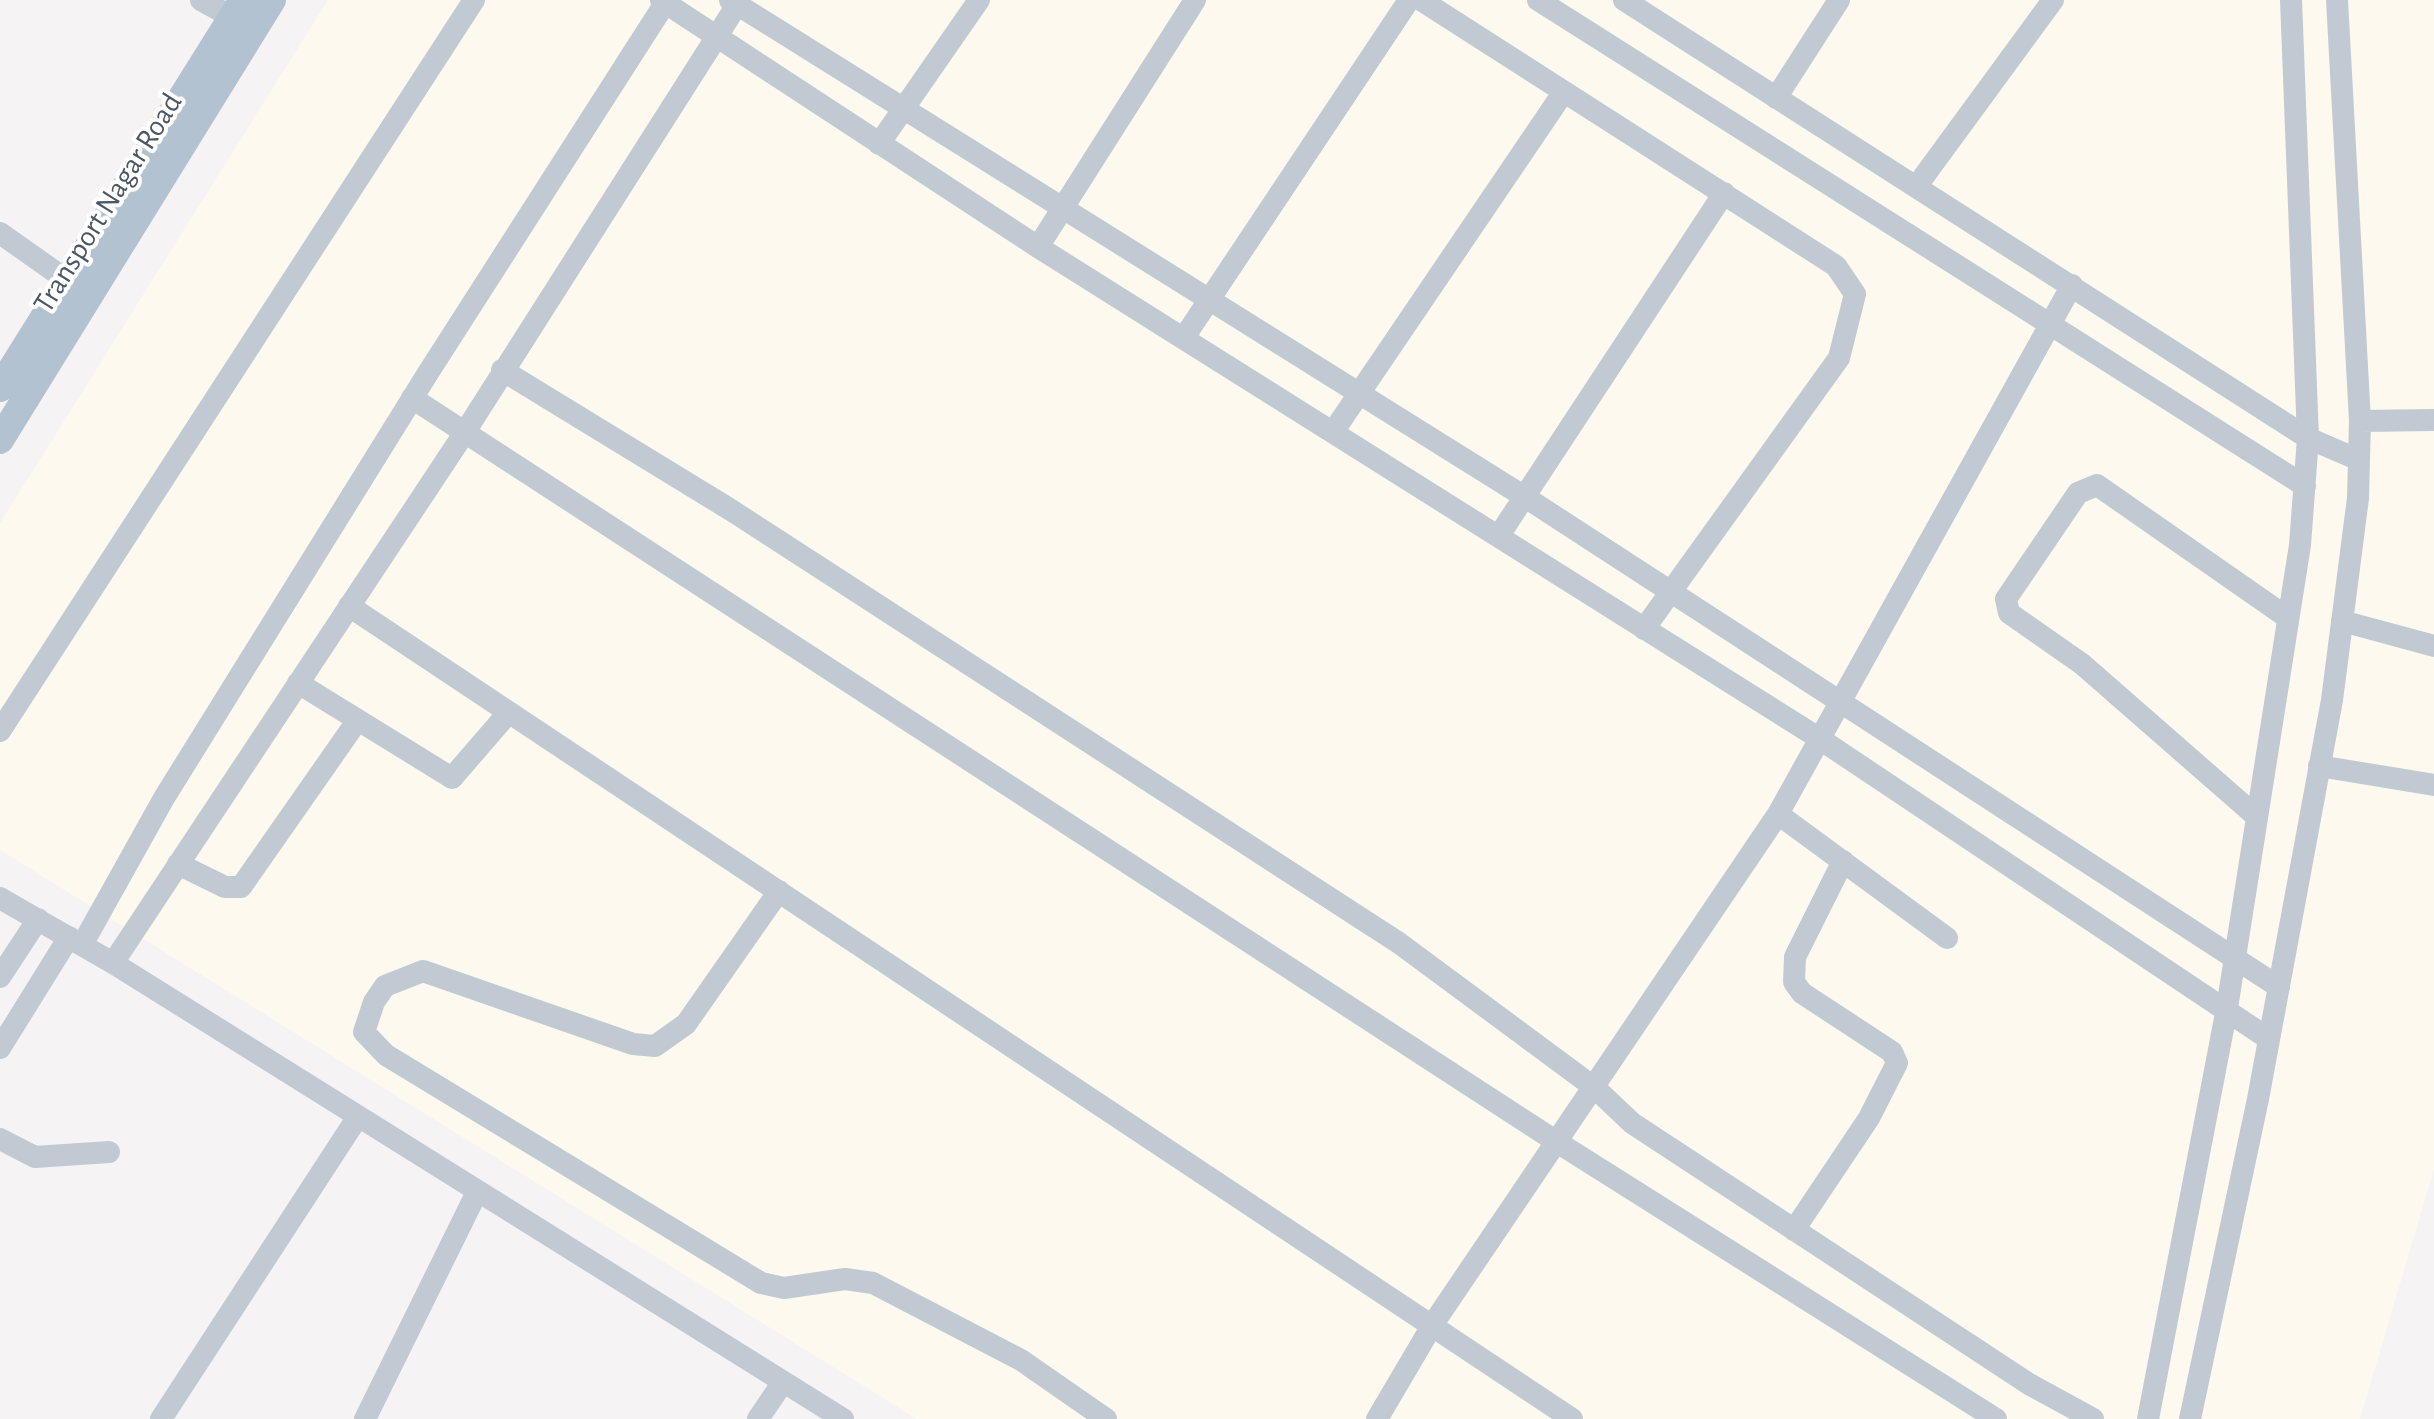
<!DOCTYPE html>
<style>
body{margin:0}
canvas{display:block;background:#f5f3f3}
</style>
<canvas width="2434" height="1419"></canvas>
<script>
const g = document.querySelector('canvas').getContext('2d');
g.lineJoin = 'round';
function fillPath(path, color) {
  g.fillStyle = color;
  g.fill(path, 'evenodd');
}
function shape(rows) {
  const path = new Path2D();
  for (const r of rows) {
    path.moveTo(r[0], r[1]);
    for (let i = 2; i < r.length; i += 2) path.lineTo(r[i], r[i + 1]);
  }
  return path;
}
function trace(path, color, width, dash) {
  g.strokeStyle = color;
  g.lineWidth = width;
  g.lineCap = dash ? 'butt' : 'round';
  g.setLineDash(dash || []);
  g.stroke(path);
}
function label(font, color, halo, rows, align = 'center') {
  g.font = font + ' "Alegreya Sans",sans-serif';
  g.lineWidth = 8;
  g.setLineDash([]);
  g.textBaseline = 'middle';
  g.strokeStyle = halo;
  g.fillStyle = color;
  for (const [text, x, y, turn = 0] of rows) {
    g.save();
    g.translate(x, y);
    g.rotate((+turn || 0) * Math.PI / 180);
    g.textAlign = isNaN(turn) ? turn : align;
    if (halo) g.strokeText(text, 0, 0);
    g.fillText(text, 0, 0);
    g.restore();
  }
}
const commercial = shape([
 [328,0,2434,0,2434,1169,2360,1419,917,1419,0,850,0,523]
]);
const minor = shape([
 [201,0,232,17],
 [661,0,1038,247,1817,737,2269,1039],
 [730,0,1525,497,2279,987],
 [1421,0,1836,266,1855,294,1839,358,1644,629],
 [1538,0,2305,486],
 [1624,0,2308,438,2359,460],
 [1776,98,1839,0],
 [879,144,979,0],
 [1916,187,2053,0],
 [0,233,68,281],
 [1038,247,1195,0],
 [1185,336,1409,0],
 [502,370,731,510,1399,943,1595,1088,1632,1123,2029,1384,2093,1419],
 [412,398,1557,1142,1996,1419],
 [2360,421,2434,420],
 [1333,432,1563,93],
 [1500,534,1724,193],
 [349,606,1572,1419],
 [2342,621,2434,646],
 [298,683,452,778,509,712],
 [0,731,474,0],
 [2319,766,2434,785],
 [1778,814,1947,938],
 [2257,817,2082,664,2009,613,2006,599,2078,493,2097,485,2288,618],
 [178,864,225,887,241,887,357,721],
 [779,891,686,1024,655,1046,633,1044,423,971,385,986,374,1002,364,1032,386,1055,761,1283,784,1288,845,1279,873,1283,1021,1360,1106,1419],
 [0,898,113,963,843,1419],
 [82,945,164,798,428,373,667,0],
 [113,963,465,432,740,0],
 [0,977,38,919],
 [0,1048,69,937],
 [0,1139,35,1157,109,1152],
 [1794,1230,1869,1118,1897,1063,1892,1052,1802,993,1794,982,1795,957,1843,861],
 [161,1419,357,1118],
 [365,1419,477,1192],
 [758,1419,783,1382],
 [1377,1419,1433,1324,1778,814,2072,285],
 [2148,1419,2227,1008,2300,545,2308,438,2291,0],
 [2190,1419,2258,1099,2332,700,2358,498,2360,421,2337,0]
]);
const major = shape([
 [0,388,243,0],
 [0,440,272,0]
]);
const streetNames = [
 ["Transport Nagar Road",108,203,-58]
];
fillPath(commercial, '#fdf9ef');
trace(minor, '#c1cad2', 22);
trace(major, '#b3c2d1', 28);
label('30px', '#4a5661', '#fff', streetNames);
</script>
